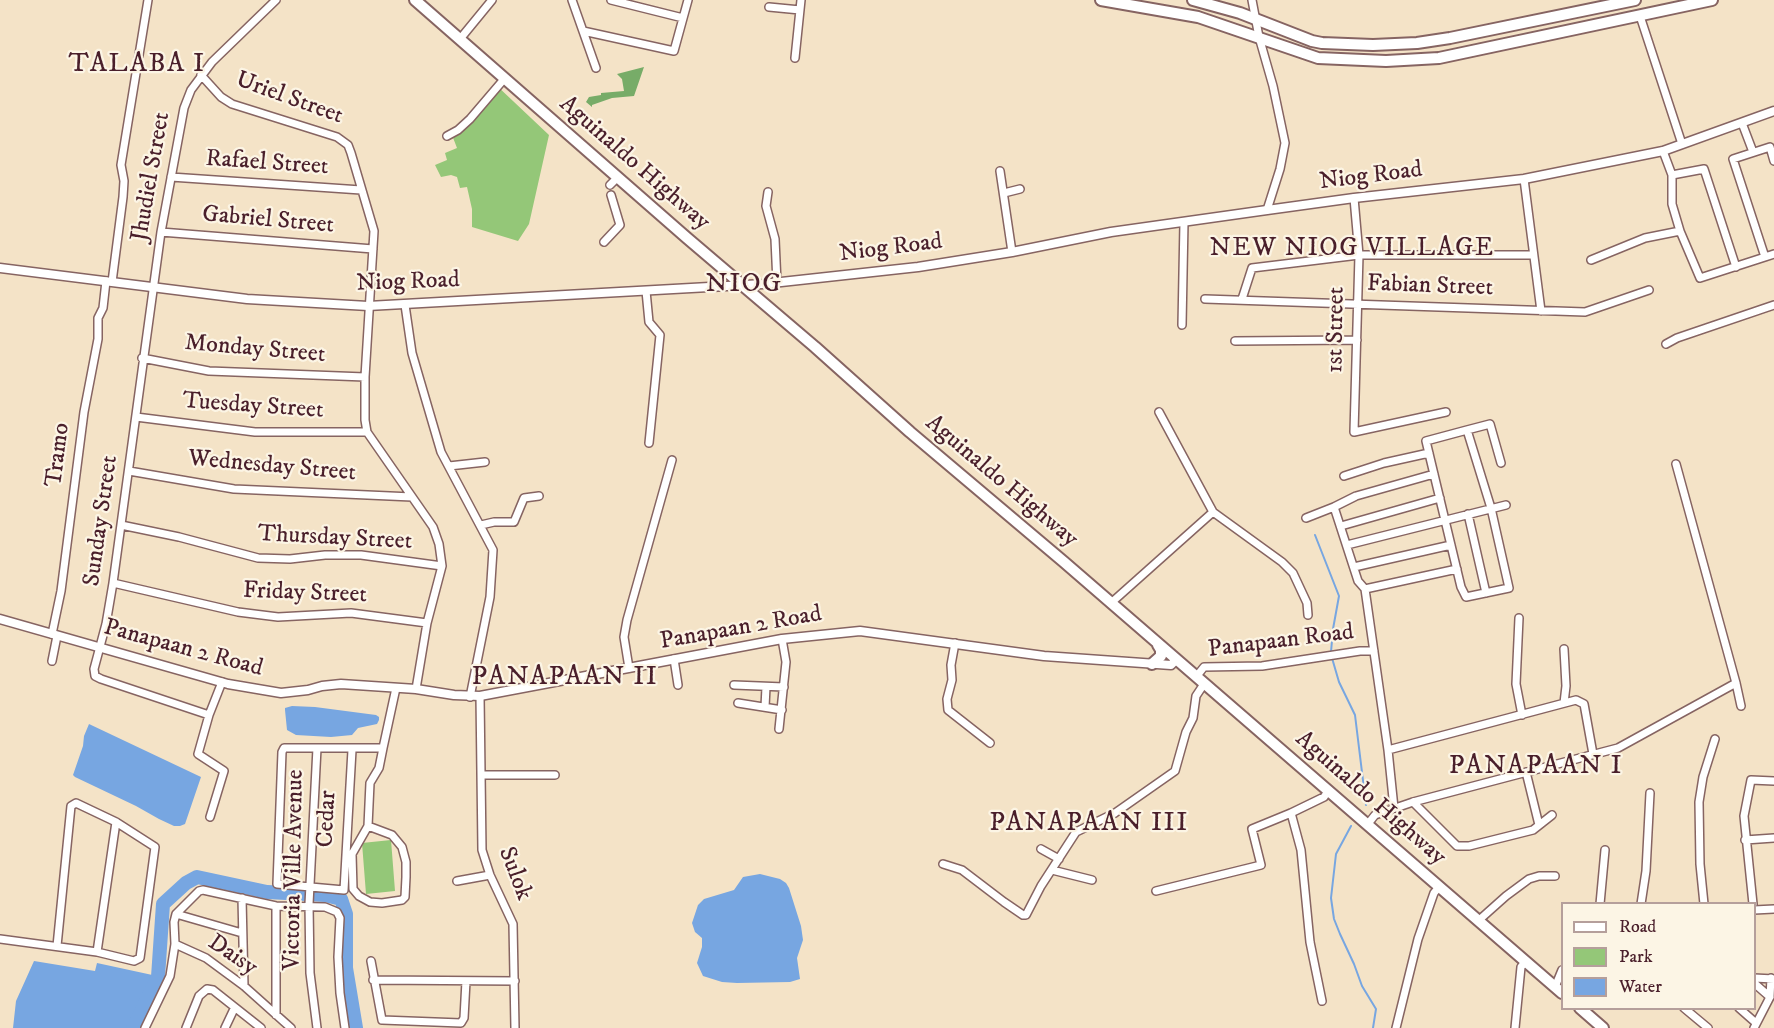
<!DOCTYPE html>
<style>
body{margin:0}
#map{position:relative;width:1774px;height:1028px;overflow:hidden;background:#f4e3c7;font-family:"IM FELL DW Pica",serif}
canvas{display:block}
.legend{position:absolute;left:1561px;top:902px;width:195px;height:108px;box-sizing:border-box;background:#fcf5e5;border:2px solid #b59f9b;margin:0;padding:8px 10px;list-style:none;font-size:18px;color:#4a1f2b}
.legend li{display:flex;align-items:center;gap:12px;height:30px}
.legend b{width:30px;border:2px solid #b59f9b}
</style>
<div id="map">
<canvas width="1774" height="1028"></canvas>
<ul class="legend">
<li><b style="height:8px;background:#fff"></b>Road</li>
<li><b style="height:16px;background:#94c778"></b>Park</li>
<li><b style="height:16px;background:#77a6e1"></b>Water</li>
</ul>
</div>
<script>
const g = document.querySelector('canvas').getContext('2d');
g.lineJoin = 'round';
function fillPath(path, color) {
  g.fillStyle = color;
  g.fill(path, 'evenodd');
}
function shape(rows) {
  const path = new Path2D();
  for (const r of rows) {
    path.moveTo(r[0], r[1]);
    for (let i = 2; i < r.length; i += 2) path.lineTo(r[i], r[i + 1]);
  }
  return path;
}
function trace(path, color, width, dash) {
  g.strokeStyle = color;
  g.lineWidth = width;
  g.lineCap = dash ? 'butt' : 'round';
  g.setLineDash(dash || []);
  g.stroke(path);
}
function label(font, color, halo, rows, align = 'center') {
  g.font = font + ' "IM FELL DW Pica",serif';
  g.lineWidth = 4.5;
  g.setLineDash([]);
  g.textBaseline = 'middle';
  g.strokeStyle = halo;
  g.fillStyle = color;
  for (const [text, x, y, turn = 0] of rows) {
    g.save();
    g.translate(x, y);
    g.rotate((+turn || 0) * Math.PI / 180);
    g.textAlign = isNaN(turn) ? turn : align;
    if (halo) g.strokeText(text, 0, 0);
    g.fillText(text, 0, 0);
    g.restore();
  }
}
const green = shape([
 [495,84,549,135,529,224,518,241,472,227,472,209,467,187,460,188,457,177,451,175,441,177,435,165,447,160,445,153,457,148,452,135],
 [391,840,395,891,366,894,362,843]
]);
const forest = shape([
 [644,67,634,96,612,98,592,105,592,107,586,102,589,97,601,95,601,93,624,91,622,79,617,74]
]);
const water = shape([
 [292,706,315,707,376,715,379,717,379,720,377,724,358,728,352,735,331,737,296,735,287,730,285,710,285,708],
 [89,724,201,777,185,824,180,826,174,826,159,819,136,806,75,777,73,775,83,746,84,736],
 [760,874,780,879,786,883,789,888,801,926,803,940,797,958,800,979,790,982,737,983,722,982,703,976,697,963,702,947,702,938,695,932,692,923,698,905,704,899,734,890,743,877],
 [34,961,95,971,97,963,157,976,129,1028,13,1028,16,1001]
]);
const stream = shape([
 [1315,535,1339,596,1333,629,1331,652],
 [1332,658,1339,682,1355,715,1366,805],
 [1351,826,1336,854,1331,898,1334,919,1340,934,1354,964,1362,986,1376,1009,1373,1028]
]);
const river = shape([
 [133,1028,158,977,163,904,186,883,197,877,267,892,325,895,341,899,346,914,346,968,356,1028]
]);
const minor = shape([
 [572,0,596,68],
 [611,0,683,18],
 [1252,0,1259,37,1273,86,1285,143,1280,169,1267,210],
 [769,7,800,10],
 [1640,16,1682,144],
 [583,31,674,51,688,0],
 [460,39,492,0],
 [795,58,801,0],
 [201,75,221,97,232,104,337,137,348,145,351,153,374,231,365,377,365,420,367,432,433,527,439,544,442,566,427,623,416,689],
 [1742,123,1753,152],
 [447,136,458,130,470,119,505,78],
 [1774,161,1770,147,1733,159,1765,257,1774,254],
 [1000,171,1012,252],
 [1672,175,1704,169,1736,267],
 [171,177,361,190],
 [1524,179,1541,311],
 [610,185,617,178],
 [768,192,766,206,775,239,777,283],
 [1004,193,1020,189],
 [1354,198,1359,255,1354,432,1446,412],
 [1680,231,1700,278,1765,257],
 [161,232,373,249],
 [604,242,620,225,611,195],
 [1591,260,1645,238,1680,231,1672,204,1672,175,1663,151],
 [112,282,123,197,124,181,121,165,148,0],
 [646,291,649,322,660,335,649,443],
 [1205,299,1585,312,1649,290],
 [1242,299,1252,268,1359,255,1533,255],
 [405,305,412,353,441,452,493,550,490,597,470,697],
 [1182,325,1184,222],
 [1235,341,1357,340],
 [1666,344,1677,338,1774,305],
 [142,358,209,371,365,377],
 [1159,412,1213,512,1282,562,1293,573,1307,603,1308,615],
 [136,417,255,432,367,432],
 [1467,430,1491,508,1509,588,1466,597,1461,587,1426,441,1467,430],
 [1467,430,1490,424,1501,463],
 [1676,464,1736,683,1741,706],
 [449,466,485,462],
 [129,471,234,489,412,497],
 [1344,476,1384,463,1429,453],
 [1334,507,1358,581,1365,589,1388,750,1394,808],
 [1468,514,1486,593],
 [1306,518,1334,507,1356,496,1434,474],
 [121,525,179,537,258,558,290,559,325,555,361,555,442,566],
 [481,525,494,522,514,522,524,498,539,496],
 [1341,526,1440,498],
 [1347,545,1506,505],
 [1354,567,1451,545],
 [113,583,238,612,278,617,351,613,427,623],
 [1365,589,1457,569],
 [1111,603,1213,512],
 [1519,618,1516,684,1522,715],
 [52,634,61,591,84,412,98,339,98,318,103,308,106,281],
 [955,643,951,665,952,680,947,699,948,710,990,743],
 [674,659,678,685],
 [52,661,57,636],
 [629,668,624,637,627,620,672,460],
 [1196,677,1204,667,1262,666,1360,651,1374,651],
 [734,685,784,687],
 [480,696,482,850,490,875,513,924,515,1028],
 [738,703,782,710],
 [1564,703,1566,686,1564,649],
 [765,707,766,687],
 [209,715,101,679,95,676,94,669,106,624,113,583,161,232,184,108,191,90,212,62,276,0],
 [779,729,786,662,782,639],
 [352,750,344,890,277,884,282,752,284,748,383,748,396,688],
 [1388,750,1576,700,1584,704,1593,754],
 [1526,772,1539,825],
 [481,775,555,775],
 [1413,802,1457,846,1469,846,1533,830,1552,815],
 [210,817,224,771,198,754,209,715,222,682],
 [1367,825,1375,815,1413,802,1618,748,1736,683],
 [368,826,392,835,402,847,406,862,406,877,405,897,402,900,382,903,370,902,359,896,353,889,352,854,368,826,370,783,379,768,383,748],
 [1745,840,1774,838],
 [1041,849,1059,859],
 [943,864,962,870,1004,902,1023,915,1026,915,1041,886,1076,832,1115,813,1175,771,1186,732,1193,718,1196,696,1204,684],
 [1052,870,1092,880],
 [457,881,490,875],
 [1156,891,1261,865,1252,829,1291,813],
 [242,898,244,986],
 [1600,904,1605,850],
 [1641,904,1646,871,1650,793],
 [1704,904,1700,864,1699,802,1703,777,1715,739],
 [1753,904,1744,816,1751,780,1774,781],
 [276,906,276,1015],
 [1754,910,1774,909],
 [176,914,242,933],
 [1478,921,1506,896,1529,879,1539,876,1555,876],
 [0,939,97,952,134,961,140,958,155,847,116,822,76,803,71,806,57,946],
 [175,944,206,958,244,986,291,1028],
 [97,952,116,822],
 [371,961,382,1020,461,1023,464,1018,466,981],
 [1754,978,1774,979],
 [373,980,515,981],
 [1754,983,1770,997],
 [1555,987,1562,970],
 [1322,1001,1310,942,1301,850,1291,813,1324,797,1329,790],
 [1684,1008,1708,1028],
 [1739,1008,1756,1023],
 [145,1028,170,976,175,944,174,922,176,914,199,891,203,890,276,906,325,907,337,912,340,918,338,957,340,993,345,1028],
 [186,1028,199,996,207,989,213,990,261,1028],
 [225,1028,234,1009],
 [317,1028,310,973,309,904,317,748],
 [1396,1028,1418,939,1434,893,1439,887],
 [1515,1028,1521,967,1525,962],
 [1754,1028,1770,997,1771,978]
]);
const tertiary = shape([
 [0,268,247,299,368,306,763,284,918,267,1012,252,1111,232,1267,210,1354,198,1524,179,1663,151,1774,111],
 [0,619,228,684,281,693,308,690,322,686,341,684,416,689,454,695,480,696,782,639,860,631,1044,656,1171,665,1176,660]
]);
const primary = shape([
 [1101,0,1198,17,1318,58,1386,61,1439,58,1712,0],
 [1193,0,1240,13,1312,41,1322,43,1373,45,1417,43,1450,38,1635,0]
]);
const trunk = shape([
 [415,0,687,238,815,347,910,432,1064,562,1562,993],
 [1152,664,1161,656,1161,650,1158,645],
 [1580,1008,1603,1028]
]);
const streetNames = [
 ["Uriel Street",289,99,20],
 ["Rafael Street",267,164,4],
 ["Aguinaldo Highway",634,164,41],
 ["Jhudiel Street",152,177,-80],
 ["Niog Road",1371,177,-7],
 ["Gabriel Street",268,221,5],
 ["Niog Road",891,249,-7],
 ["Niog Road",408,283,-2],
 ["Fabian Street",1430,287,2],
 ["1st Street",1337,330,-89],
 ["Monday Street",255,350,5],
 ["Tuesday Street",253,407,4],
 ["Tramo",59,455,-83],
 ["Wednesday Street",272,467,5],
 ["Aguinaldo Highway",1001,482,40],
 ["Sunday Street",102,521,-82],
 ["Thursday Street",335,539,3],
 ["Friday Street",305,594,2],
 ["Panapaan 2 Road",741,629,-10],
 ["Panapaan Road",1281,642,-7],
 ["Panapaan 2 Road",183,649,15],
 ["Aguinaldo Highway",1370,799,41],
 ["Cedar",328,819,-87],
 ["Victoria Ville Avenue",295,870,-89],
 ["Sulok",514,874,69],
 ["Daisy",232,956,34]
];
const neighbourhoodNames = [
 ["NEW NIOG VILLAGE",1352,250]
];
const quarterNames = [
 ["TALABA I",137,65],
 ["NIOG",744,285],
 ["PANAPAAN II",565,678],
 ["PANAPAAN I",1536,767],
 ["PANAPAAN III",1089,824]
];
fillPath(green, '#94c778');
fillPath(forest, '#77ac68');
fillPath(water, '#77a6e1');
trace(stream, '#77a6e1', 2);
trace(river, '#77a6e1', 14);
trace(minor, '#866462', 10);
trace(tertiary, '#866462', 11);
trace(primary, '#866462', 14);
trace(trunk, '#866462', 14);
trace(minor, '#fff', 7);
trace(tertiary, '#fff', 8);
trace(primary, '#fff', 10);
trace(trunk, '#fff', 10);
label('24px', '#4a1f2b', '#fcf5e5', streetNames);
g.letterSpacing = '1.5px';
label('26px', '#4a1f2b', '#fcf5e5', neighbourhoodNames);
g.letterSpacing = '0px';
g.letterSpacing = '1.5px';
label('27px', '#4a1f2b', '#fcf5e5', quarterNames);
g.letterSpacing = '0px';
</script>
